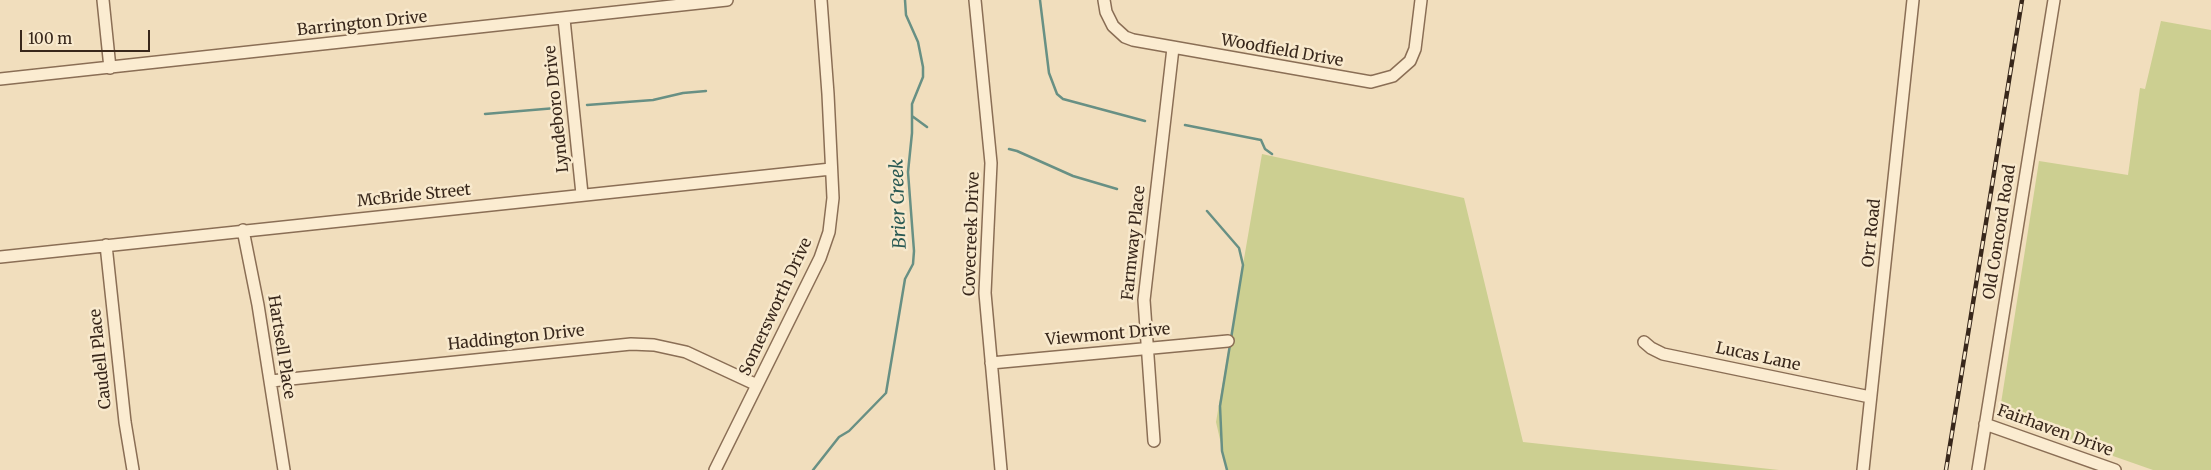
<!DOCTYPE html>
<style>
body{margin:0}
#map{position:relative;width:2211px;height:470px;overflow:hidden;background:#f1debd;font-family:Merriweather,serif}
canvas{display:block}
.scale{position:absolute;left:20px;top:30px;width:130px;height:22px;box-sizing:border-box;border:2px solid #38271b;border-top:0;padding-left:6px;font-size:15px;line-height:18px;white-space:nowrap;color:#38271b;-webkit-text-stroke:4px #f8e9cd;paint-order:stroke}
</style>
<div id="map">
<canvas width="2211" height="470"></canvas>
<div class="scale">100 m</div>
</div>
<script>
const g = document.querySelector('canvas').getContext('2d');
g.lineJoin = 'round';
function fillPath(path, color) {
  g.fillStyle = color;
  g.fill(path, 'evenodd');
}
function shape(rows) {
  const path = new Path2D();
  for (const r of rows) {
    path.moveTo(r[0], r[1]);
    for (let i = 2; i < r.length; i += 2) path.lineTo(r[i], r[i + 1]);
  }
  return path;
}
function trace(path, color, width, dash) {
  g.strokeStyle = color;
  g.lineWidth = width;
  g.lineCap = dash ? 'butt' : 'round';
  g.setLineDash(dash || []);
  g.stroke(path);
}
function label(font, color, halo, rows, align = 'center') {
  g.font = font + ' Merriweather,serif';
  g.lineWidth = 5;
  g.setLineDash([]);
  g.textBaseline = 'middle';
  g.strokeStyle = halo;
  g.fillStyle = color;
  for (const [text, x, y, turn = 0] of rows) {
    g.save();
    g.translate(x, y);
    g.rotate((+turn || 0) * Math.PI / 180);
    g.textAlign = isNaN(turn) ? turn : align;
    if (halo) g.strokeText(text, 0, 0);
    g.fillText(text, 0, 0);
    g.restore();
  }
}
const green = shape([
 [2161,21,2211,30,2211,470,2153,470,1999,416,2039,161,2128,175,2140,88,2145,89],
 [1262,154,1464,198,1523,442,1779,470,1227,470,1216,422]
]);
const stream = shape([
 [1040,0,1049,73,1057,94,1063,99,1145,121],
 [587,105,653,100,683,93,706,91],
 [485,114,556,108],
 [912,116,927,127],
 [1185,125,1261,140,1265,149,1272,154],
 [1009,149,1017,151,1073,176,1117,189],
 [1207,211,1239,248,1243,265,1220,406,1222,451,1227,470],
 [813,470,839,437,849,431,886,393,905,279,913,264,914,251,908,172,912,133,912,104,923,77,923,67,918,42,906,15,905,0]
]);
const minor = shape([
 [103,0,110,68],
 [975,0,991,163,985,293,1001,470],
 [1104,0,1106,12,1113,26,1125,37,1133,40,1371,82,1393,76,1410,61,1415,49,1421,0],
 [564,19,582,194],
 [0,79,727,0],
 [243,230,258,305,284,470],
 [106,245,125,422,133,470],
 [0,257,831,169],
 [1644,342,1651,348,1663,354,1870,397],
 [991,363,1228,341],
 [271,381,631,344,654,345,686,352,757,385],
 [1985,424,2115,470],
 [1154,441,1144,300,1173,48],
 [715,470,820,258,829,232,833,198,828,94,821,0],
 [1863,470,1913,0],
 [1978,470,2054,0]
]);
const rail = shape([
 [1946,470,2022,0]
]);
const streetNames = [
 ["Barrington Drive",362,24,-6],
 ["Woodfield Drive",1282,51,10],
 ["Lyndeboro Drive",557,109,-96],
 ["McBride Street",414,196,-6],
 ["Old Concord Road",2000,232,-81],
 ["Orr Road",1872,233,-84],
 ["Covecreek Drive",972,234,-88],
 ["Farmway Place",1134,243,-84],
 ["Somersworth Drive",776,307,-65],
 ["Viewmont Drive",1108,335,-5],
 ["Haddington Drive",516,338,-6],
 ["Hartsell Place",281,347,81],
 ["Lucas Lane",1758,357,12],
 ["Caudell Place",101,359,-96],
 ["Fairhaven Drive",2055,431,20]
];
const waterNames = [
 ["Brier Creek",899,204,-92]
];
fillPath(green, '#cccf91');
trace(stream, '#689084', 2.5);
trace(minor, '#8a6e55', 14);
trace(minor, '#fbecd1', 11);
trace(rail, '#38271b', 4.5);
trace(rail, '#f8e9cd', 2.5, [8]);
label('16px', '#38271b', '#f8e9cd', streetNames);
label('italic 18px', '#295953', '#f8e9cd', waterNames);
</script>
